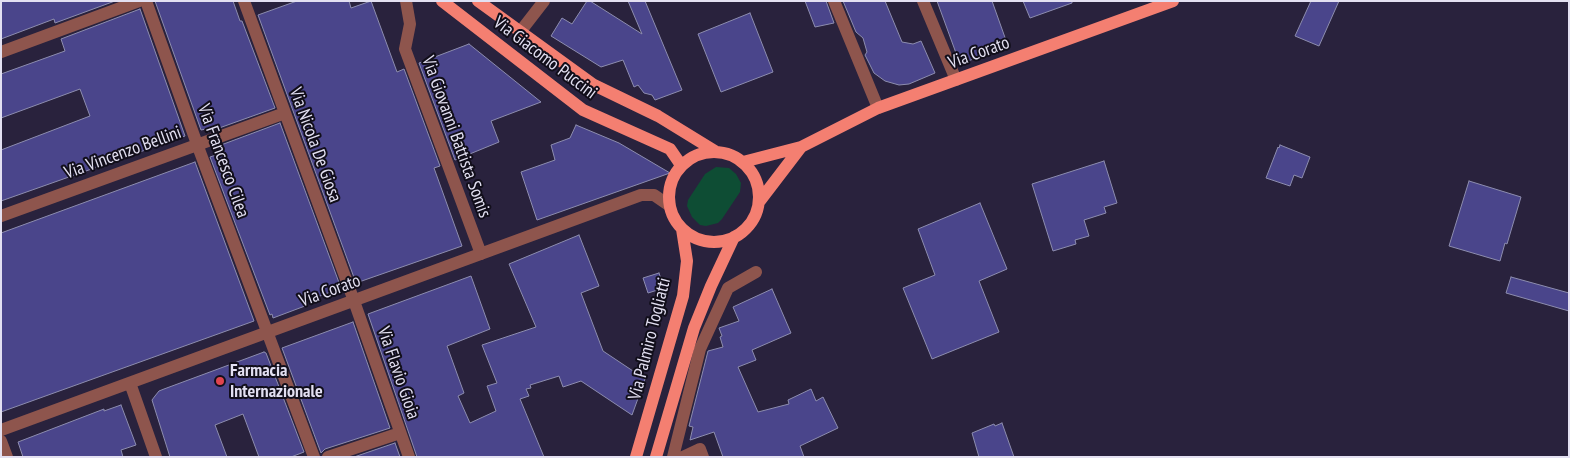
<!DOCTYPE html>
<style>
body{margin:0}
#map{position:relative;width:1570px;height:458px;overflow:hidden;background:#29223d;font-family:"PT Sans Narrow",sans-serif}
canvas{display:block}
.frame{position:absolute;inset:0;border:2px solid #e3e0f2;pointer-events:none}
</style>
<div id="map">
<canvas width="1570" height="458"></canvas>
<div class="frame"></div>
</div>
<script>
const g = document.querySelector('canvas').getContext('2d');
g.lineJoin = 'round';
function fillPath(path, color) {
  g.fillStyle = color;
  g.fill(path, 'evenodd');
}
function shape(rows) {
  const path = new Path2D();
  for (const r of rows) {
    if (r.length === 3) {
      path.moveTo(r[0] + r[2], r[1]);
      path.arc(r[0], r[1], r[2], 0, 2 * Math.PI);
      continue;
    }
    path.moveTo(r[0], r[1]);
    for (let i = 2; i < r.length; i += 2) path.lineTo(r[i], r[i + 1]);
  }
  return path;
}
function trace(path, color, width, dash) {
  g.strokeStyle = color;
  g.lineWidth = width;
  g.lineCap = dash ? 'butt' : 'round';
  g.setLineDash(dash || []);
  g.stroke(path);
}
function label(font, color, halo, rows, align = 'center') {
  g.font = font + ' "PT Sans Narrow",sans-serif';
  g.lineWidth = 4;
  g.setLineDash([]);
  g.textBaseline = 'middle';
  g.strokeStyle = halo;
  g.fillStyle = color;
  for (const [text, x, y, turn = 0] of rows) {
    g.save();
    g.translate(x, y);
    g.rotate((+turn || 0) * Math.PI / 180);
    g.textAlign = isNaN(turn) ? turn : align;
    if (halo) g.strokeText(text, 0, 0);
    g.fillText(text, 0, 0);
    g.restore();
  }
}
const green = shape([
 [716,167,729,168,736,174,741,183,740,192,722,219,718,223,706,226,700,225,692,217,687,206,688,200,705,174]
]);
const building = shape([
 [1,1,115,1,55,23,54,19,1,39,1,1],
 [155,1,233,1,240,21,242,21,275,108,208,132,206,129,201,130,155,1],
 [297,1,349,1,351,8,371,1,397,72,404,69,440,166,434,168,462,246,356,283,258,15,297,1],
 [587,1,590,1,642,34,628,1,645,1,682,90,655,100,652,95,644,93,638,85,634,87,623,60,601,67,551,36,562,18,572,24,587,1],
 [805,1,826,1,834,23,815,27,805,1],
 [843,1,885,1,902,42,913,44,921,41,935,73,909,84,899,85,885,81,874,73,865,55,867,52,863,38,856,32,843,1],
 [937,1,992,1,1008,46,960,64,937,1],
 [1023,1,1072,1,1072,3,1030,18,1023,1],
 [1311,1,1339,1,1319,46,1295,36,1311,1],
 [140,9,185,136,1,201,1,150,90,116,80,89,1,118,1,74,65,51,61,39,140,9],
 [750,13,773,72,721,92,698,34,750,13],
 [469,44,541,102,491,121,499,142,455,160,419,63,469,44],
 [280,123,341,288,304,302,305,306,273,318,272,314,270,315,210,157,216,155,213,148,280,123],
 [576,125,619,143,670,173,537,220,521,172,555,160,551,145,570,138,576,125],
 [1280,145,1310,157,1302,178,1294,175,1290,186,1266,178,1278,147,1279,148,1280,145],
 [1104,161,1117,203,1104,207,1106,213,1084,220,1089,236,1075,240,1076,244,1053,251,1032,184,1104,161],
 [195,162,254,321,1,412,1,233,195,162],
 [1469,181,1521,197,1507,244,1505,243,1500,261,1449,246,1469,181],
 [980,203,1007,269,979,281,999,332,932,359,903,288,935,275,918,229,980,203],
 [579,235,599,286,581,293,603,351,645,379,632,415,581,381,563,387,559,376,530,385,531,388,526,389,529,396,520,399,544,457,417,457,368,314,471,276,490,329,447,346,464,393,458,396,470,423,496,411,487,386,497,383,482,345,536,327,509,264,579,235],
 [659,273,664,288,648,293,643,278,659,273],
 [1511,277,1569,293,1569,311,1506,293,1511,277],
 [772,289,791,333,752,350,756,360,738,367,758,412,789,404,788,400,811,389,816,401,823,397,838,428,800,446,804,457,723,457,714,432,690,440,693,427,689,426,708,351,723,347,720,337,722,336,719,328,739,321,733,307,772,289],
 [353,322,390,428,325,449,321,453,282,348,353,322],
 [264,352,266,353,304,452,291,457,259,457,243,414,215,425,227,457,170,457,152,400,155,396,159,391,164,389,264,352],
 [121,405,136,445,121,450,123,457,23,457,18,442,104,409,104,411,121,405],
 [1002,423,1014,457,979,457,972,433,994,424,995,426,1002,423],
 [395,443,400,457,354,457,395,443]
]);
const minor = shape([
 [146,1,197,144,314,457],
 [244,1,354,301,409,457],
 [406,1,410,24,405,49,481,254],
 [834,1,878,108],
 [923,1,956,80],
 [520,32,544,1],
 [1,52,139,1],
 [1,216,285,113],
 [130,383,156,457],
 [1,430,641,195,654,195,670,206],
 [1,441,7,457],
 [328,457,400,433],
 [673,457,700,349,728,288,756,272],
 [683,457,700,449,703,457]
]);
const major = shape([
 [442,1,583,110,670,149,681,165],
 [478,1,594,85,658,116,715,151],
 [714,197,45],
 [743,162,801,147,878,108,1173,1],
 [759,202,801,147],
 [636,457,683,296,687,261,682,229],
 [656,457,694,328,711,286,734,237]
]);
const markers = [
 [220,381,5,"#e0444e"]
];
const streetNames = [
 ["Via Corato",979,53,-20],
 ["Via Giacomo Puccini",545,58,37],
 ["Via Giovanni Battista Somis",456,137,70],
 ["Via Nicola De Giosa",315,145,70],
 ["Via Vincenzo Bellini",123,153,-20],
 ["Via Francesco Cilea",223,161,70],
 ["Via Corato",330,291,-20],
 ["Via Palmiro Togliatti",650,339,-76],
 ["Via Flavio Gioia",398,373,71]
];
const poiNames = [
 ["Farmacia",230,371],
 ["Internazionale",230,392]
];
fillPath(green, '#0e4d34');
fillPath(building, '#4a458b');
trace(building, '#8d8daf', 1);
trace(minor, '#8e554d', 12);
trace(major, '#f47f71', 12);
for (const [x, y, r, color] of markers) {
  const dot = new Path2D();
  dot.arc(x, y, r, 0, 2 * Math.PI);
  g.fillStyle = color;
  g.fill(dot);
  trace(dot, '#110e1a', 2);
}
label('18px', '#e3e0f2', '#110e1a', streetNames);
label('bold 18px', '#e3e0f2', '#110e1a', poiNames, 'left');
</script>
